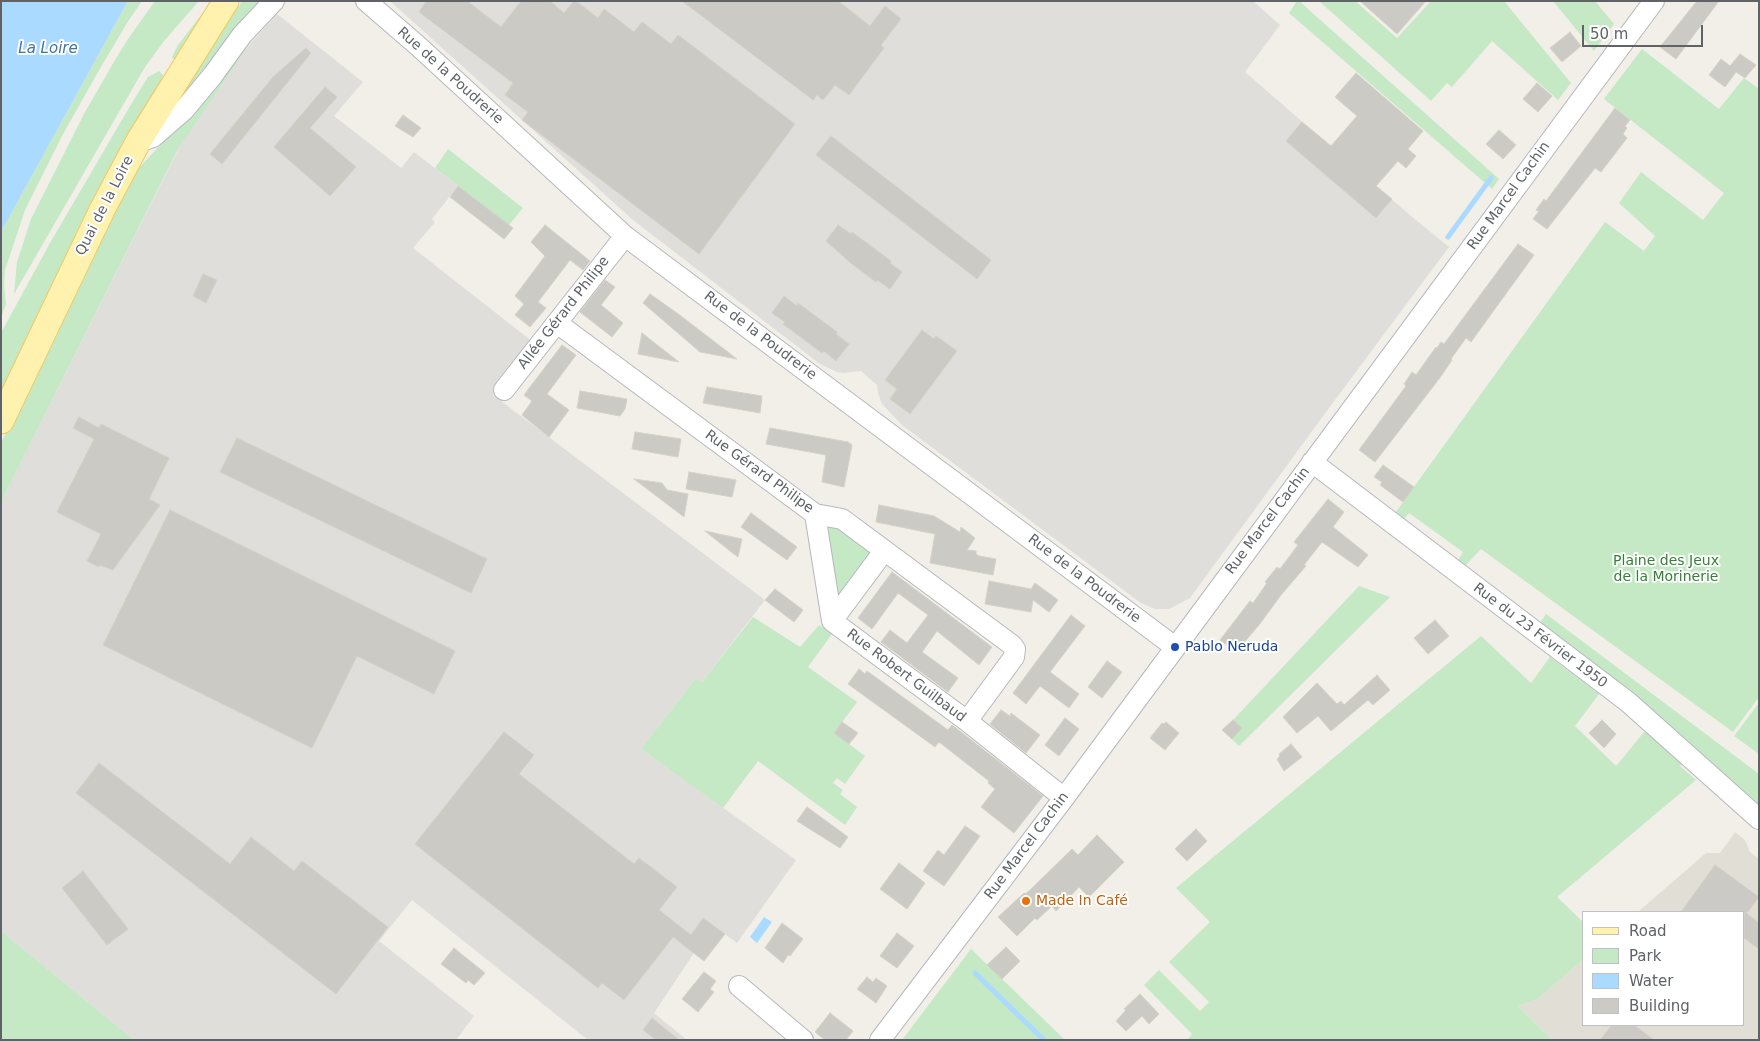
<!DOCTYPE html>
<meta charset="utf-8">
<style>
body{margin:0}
#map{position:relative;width:1760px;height:1041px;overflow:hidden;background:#f1efe8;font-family:"DejaVu Sans",sans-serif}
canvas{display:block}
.frame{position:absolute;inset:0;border:2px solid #5f6368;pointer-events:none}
.legend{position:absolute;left:1582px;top:911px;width:162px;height:115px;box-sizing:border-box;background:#fff;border:1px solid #bfc1c3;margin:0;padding:6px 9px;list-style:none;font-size:15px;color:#5f6368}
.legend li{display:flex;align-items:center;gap:10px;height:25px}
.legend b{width:25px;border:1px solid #bfc1c3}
.scale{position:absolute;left:1582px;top:25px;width:121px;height:22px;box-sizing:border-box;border:2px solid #5f6368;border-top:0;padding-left:6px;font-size:15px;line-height:18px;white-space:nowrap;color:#5f6368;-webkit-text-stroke:4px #fff;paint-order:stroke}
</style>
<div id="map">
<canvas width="1760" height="1041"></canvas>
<div class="frame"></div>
<ul class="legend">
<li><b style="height:6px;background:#fff2af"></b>Road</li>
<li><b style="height:14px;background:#c5e8c5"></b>Park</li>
<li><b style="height:14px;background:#aadaff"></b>Water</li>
<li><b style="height:14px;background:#cccac5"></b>Building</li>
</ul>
<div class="scale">50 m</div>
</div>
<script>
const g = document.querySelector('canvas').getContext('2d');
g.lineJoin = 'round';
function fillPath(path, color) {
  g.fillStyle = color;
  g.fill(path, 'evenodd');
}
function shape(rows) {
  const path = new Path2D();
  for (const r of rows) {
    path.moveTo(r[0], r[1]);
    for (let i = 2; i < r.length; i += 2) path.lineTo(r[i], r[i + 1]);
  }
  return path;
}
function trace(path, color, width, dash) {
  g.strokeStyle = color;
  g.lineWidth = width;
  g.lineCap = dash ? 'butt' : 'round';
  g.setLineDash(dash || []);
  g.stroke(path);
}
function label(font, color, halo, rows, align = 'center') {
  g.font = font + ' "DejaVu Sans",sans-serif';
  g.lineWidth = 4;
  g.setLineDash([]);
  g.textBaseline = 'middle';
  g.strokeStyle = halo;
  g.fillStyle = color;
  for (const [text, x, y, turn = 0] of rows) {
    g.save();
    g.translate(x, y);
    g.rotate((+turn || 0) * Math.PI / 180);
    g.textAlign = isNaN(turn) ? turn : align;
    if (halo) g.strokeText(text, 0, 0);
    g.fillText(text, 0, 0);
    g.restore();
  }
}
const industrial = shape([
 [390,1,1253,1,1280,25,1245,72,1411,216,1449,247,1329,408,1190,598,1169,609,1155,609,1141,603,902,425,882,404,878,393,877,385,861,371,843,373,837,372,820,364,633,220],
 [277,14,363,82,334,116,401,168,414,152,458,186,432,219,435,222,413,248,533,342,493,395,765,600,702,682,696,678,641,749,796,860,737,943,703,918,694,953,654,1013,687,1040,588,1040,412,900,379,941,474,1016,456,1040,134,1040,1,931,1,510,4,496,181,144,250,44]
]);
const education = shape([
 [1735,832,1745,840,1750,852,1759,859,1759,1040,1552,1040,1518,1006,1537,999,1584,959,1584,1025,1744,1025,1744,912,1638,912,1706,853,1720,853]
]);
const green = shape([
 [128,1,142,1,127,23,98,72,62,136,25,210,5,270,4,285,6,304,1,317,1,232],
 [155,1,199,1,164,41,145,67,14,294,17,262,31,219,84,114,115,60,128,39],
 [212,1,175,61,172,57,178,45],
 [242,1,267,1,188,91,186,84],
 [1297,1,1299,1,1499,179,1492,189,1289,13],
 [1319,1,1355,1,1397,38,1431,1,1504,1,1571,83,1558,100,1492,41,1452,87,1447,83,1431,101],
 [1553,1,1595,1,1614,24,1594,51],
 [250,44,178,149,4,496,1,510,1,443,115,210,138,169,176,128,187,118],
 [1642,49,1719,109,1744,78,1759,89,1759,697,1733,732,1481,549,1465,566,1456,563,1463,552,1409,513,1402,522,1393,516,1605,222,1644,251,1655,236,1619,203,1641,172,1703,220,1724,193,1604,99],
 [159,71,163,75,163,79,1,404,1,333,50,243,133,101,148,77],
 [448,149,523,208,509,225,435,168],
 [834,524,869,546,871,553,840,596,835,594,825,531],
 [1359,586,1390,597,1239,746,1232,739,1233,720],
 [1546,614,1759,774,1759,809,1539,624],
 [753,617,800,647,819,625,832,634,808,667,857,702,834,733,865,756,845,784,837,778,833,783,843,790,840,794,857,807,845,825,758,761,723,808,641,749,696,678,702,682],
 [1481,636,1531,683,1550,657,1599,694,1575,726,1616,766,1645,731,1682,764,1680,766,1696,780,1557,897,1584,923,1584,959,1537,999,1518,1006,1552,1040,1187,1040,1192,1034,1144,985,1159,970,1200,1011,1209,1002,1169,962,1210,922,1176,888],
 [1759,703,1759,754,1734,736],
 [1,931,106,1017,134,1040,1,1040],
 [971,949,1065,1040,902,1040]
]);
const water = shape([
 [1,1,128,1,1,232],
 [764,917,772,922,757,943,750,937]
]);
const stream = shape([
 [1448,237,1491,178],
 [975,973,1044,1040]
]);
const building = shape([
 [426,1,467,1,501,27,521,1,550,1,564,13,574,1,576,1,598,18,604,9,634,32,642,22,671,44,678,35,795,124,699,254,522,120,528,112,505,95,513,83,419,12,426,1],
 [682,1,838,1,870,26,885,6,901,19,881,45,884,48,849,95,835,85,823,100,817,95,813,100,682,1],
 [1360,1,1426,1,1397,34,1360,1],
 [1697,1,1719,1,1676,59,1660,47,1697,1],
 [1570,32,1581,46,1562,62,1550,48,1570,32],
 [306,48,311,53,222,164,210,154,273,77,306,48],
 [1740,54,1756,65,1745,78,1736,72,1725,87,1709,75,1721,59,1730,66,1740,54],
 [1356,73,1423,131,1408,149,1416,156,1406,168,1398,161,1376,186,1392,199,1376,218,1286,141,1302,122,1331,146,1357,116,1335,97,1356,73],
 [1537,83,1552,96,1538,112,1523,99,1537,83],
 [325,87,337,97,310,128,356,167,330,196,274,147,325,87],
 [1615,108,1630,120,1625,126,1627,128,1623,134,1627,138,1601,172,1595,168,1547,229,1533,219,1539,211,1536,210,1544,199,1546,201,1615,108],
 [403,115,421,128,413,137,395,126,403,115],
 [1499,130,1516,145,1503,159,1486,144,1499,130],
 [831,136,991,260,977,279,816,155,831,136],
 [458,186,513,228,504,239,450,197,458,186],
 [545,225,590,261,583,270,570,260,538,302,546,308,530,327,515,315,524,304,515,296,545,256,531,242,545,225],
 [838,225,851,234,852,232,891,261,890,263,902,272,890,289,877,280,876,282,852,264,826,241,838,225],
 [1518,244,1534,255,1471,342,1466,338,1451,359,1452,360,1439,379,1375,462,1359,450,1406,386,1404,384,1412,372,1416,375,1436,347,1437,348,1441,342,1444,344,1518,244],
 [203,274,217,280,206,303,193,296,203,274],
 [605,280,615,287,601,305,623,323,612,337,580,312,605,280],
 [650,294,677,313,737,359,700,352,643,303,650,294],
 [784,296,797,306,798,303,837,332,836,334,849,344,836,361,824,351,822,353,783,324,785,322,772,313,784,296],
 [922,330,934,339,936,336,957,351,910,414,890,399,897,389,885,380,922,330],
 [642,333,679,362,638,354,642,333],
 [562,345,576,355,547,394,569,410,549,437,522,415,532,401,524,395,562,345],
 [707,387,762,396,760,413,703,403,707,387],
 [580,391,627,399,625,409,620,416,577,408,580,391],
 [79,417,99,428,101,424,169,458,149,499,160,505,113,570,100,565,99,567,87,561,101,534,57,512,94,439,73,428,79,417],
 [770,428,848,442,852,445,844,487,822,482,826,455,766,444,770,428],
 [635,432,681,439,678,457,632,449,635,432],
 [237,438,487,559,471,593,220,472,237,438],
 [1383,465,1414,487,1403,502,1380,485,1382,482,1374,477,1383,465],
 [689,472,736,480,732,497,686,489,689,472],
 [634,479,662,483,667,490,688,494,684,517,634,479],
 [1328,499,1344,512,1333,527,1368,555,1358,567,1322,542,1304,565,1306,566,1281,595,1259,625,1236,652,1220,640,1250,601,1253,603,1267,583,1265,582,1277,567,1280,569,1298,545,1294,542,1328,499],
 [879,505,934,516,960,532,961,527,975,538,967,550,976,551,976,554,979,556,996,559,993,575,930,563,935,534,876,522,879,505],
 [170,510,455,651,434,694,357,656,312,748,103,645,170,510],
 [751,513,797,547,787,560,741,527,751,513],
 [705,531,742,539,738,557,730,551,705,531],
 [892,572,992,647,979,665,937,631,922,652,958,678,948,692,881,642,890,630,907,643,928,615,898,593,872,629,858,618,892,572],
 [989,581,1031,589,1035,583,1058,600,1049,612,1033,600,1031,612,985,604,989,581],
 [775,589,803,610,794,622,765,600,775,589],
 [1071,615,1085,626,1050,672,1079,694,1069,708,1040,686,1026,704,1013,693,1071,615],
 [1435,620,1449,636,1428,654,1414,638,1435,620],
 [1107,661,1122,672,1102,698,1088,687,1107,661],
 [859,669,865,674,867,671,948,730,952,725,1043,796,1014,833,981,807,995,789,988,783,989,781,939,742,935,747,848,684,859,669],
 [1377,675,1390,690,1373,705,1368,700,1331,731,1318,716,1297,733,1283,717,1317,683,1337,704,1341,701,1344,705,1377,675],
 [1001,710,1010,716,1011,713,1040,735,1026,753,990,724,1001,710],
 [1065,718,1079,729,1059,756,1045,745,1065,718],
 [1233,720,1242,728,1232,739,1222,730,1233,720],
 [1602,720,1616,734,1604,748,1589,733,1602,720],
 [842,722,858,733,849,744,834,733,842,722],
 [1166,722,1179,733,1165,750,1150,738,1162,723,1164,724,1166,722],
 [504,732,534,755,519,774,634,864,639,858,677,887,659,910,691,935,703,918,725,934,704,961,673,937,624,1000,602,983,598,988,415,844,504,732],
 [1291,744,1302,757,1284,771,1277,759,1280,756,1279,754,1291,744],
 [99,763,230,864,251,837,294,871,302,861,388,927,336,994,76,793,99,763],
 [807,807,848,837,840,848,797,821,807,807],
 [965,826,980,836,944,886,923,871,938,850,944,855,965,826],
 [1196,829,1207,841,1187,861,1175,849,1196,829],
 [1097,835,1124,862,1089,897,1079,887,1056,911,1052,906,1037,920,1035,918,1017,936,998,917,1024,893,1025,894,1029,891,1072,849,1078,855,1097,835],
 [899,863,925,883,907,909,880,889,899,863],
 [1715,865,1759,897,1748,912,1745,912,1759,923,1759,949,1744,938,1744,912,1681,912,1715,865],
 [83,871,128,929,107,945,62,888,83,871],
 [782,923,803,939,790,956,788,955,783,963,765,948,782,923],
 [897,933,914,946,897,968,880,956,897,933],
 [1006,947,1020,961,1002,979,987,965,1006,947],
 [454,948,485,973,474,985,468,980,466,983,441,964,454,948],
 [704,972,716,981,710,989,714,992,698,1012,682,999,704,972],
 [867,977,873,982,876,978,887,986,876,1003,857,989,867,977],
 [1140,994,1159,1014,1149,1024,1142,1016,1126,1031,1116,1021,1126,1010,1124,1009,1140,994],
 [830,1013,853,1031,846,1040,825,1040,815,1032,830,1013],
 [652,1018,679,1040,656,1040,643,1030,652,1018],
 [1612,1025,1634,1025,1654,1040,1600,1040,1612,1025]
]);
const minor = shape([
 [366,1,417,45,625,236,1175,647],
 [138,142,153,137,184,110,213,75,242,35,274,1],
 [557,323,815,514,842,519,1012,645,1015,649,1014,657,967,721],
 [504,390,625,236],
 [1312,462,1628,702,1759,819],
 [815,514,832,621,967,721,1064,798],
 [832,621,884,551],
 [739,986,803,1040],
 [880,1040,1064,798,1654,1]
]);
const major = shape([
 [1,421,102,210,138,142,226,1]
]);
const markers = [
 [1175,647,5,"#1a4fb4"],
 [1026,901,5,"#e8710a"]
];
const streetNames = [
 ["Rue de la Poudrerie",450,76,42],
 ["Rue Marcel Cachin",1509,196,-54],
 ["Quai de la Loire",105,206,-63],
 ["Allée Gérard Philipe",564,313,-52],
 ["Rue de la Poudrerie",760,336,37],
 ["Rue Gérard Philipe",759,472,36],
 ["Rue Marcel Cachin",1268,521,-53],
 ["Rue de la Poudrerie",1084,579,37],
 ["Rue du 23 Février 1950",1540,636,37],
 ["Rue Robert Guilbaud",906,676,37],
 ["Rue Marcel Cachin",1027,846,-53]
];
const parkNames = [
 ["Plaine des Jeux",1666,561],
 ["de la Morinerie",1666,577]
];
const transitNames = [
 ["Pablo Neruda",1185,647]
];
const foodNames = [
 ["Made In Café",1036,901]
];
const waterNames = [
 ["La Loire",48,49]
];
fillPath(industrial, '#e0deda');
fillPath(education, '#e1ded6');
fillPath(green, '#c5e8c5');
fillPath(water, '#aadaff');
trace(stream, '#aadaff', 5);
fillPath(building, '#cccac5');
trace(building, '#d6d1c6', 1);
trace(minor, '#b5b8bc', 22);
trace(major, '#f2c960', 27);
trace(minor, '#fff', 20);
trace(major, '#fff2af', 25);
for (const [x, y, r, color] of markers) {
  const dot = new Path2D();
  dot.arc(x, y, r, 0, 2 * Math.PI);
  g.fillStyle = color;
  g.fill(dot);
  trace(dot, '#fff', 2);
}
label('14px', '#5f6368', '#fff', streetNames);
label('14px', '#348238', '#fff', parkNames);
label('14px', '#164399', '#fff', transitNames, 'left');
label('14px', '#c56008', '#fff', foodNames, 'left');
label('italic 15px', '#4174aa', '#fff', waterNames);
</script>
